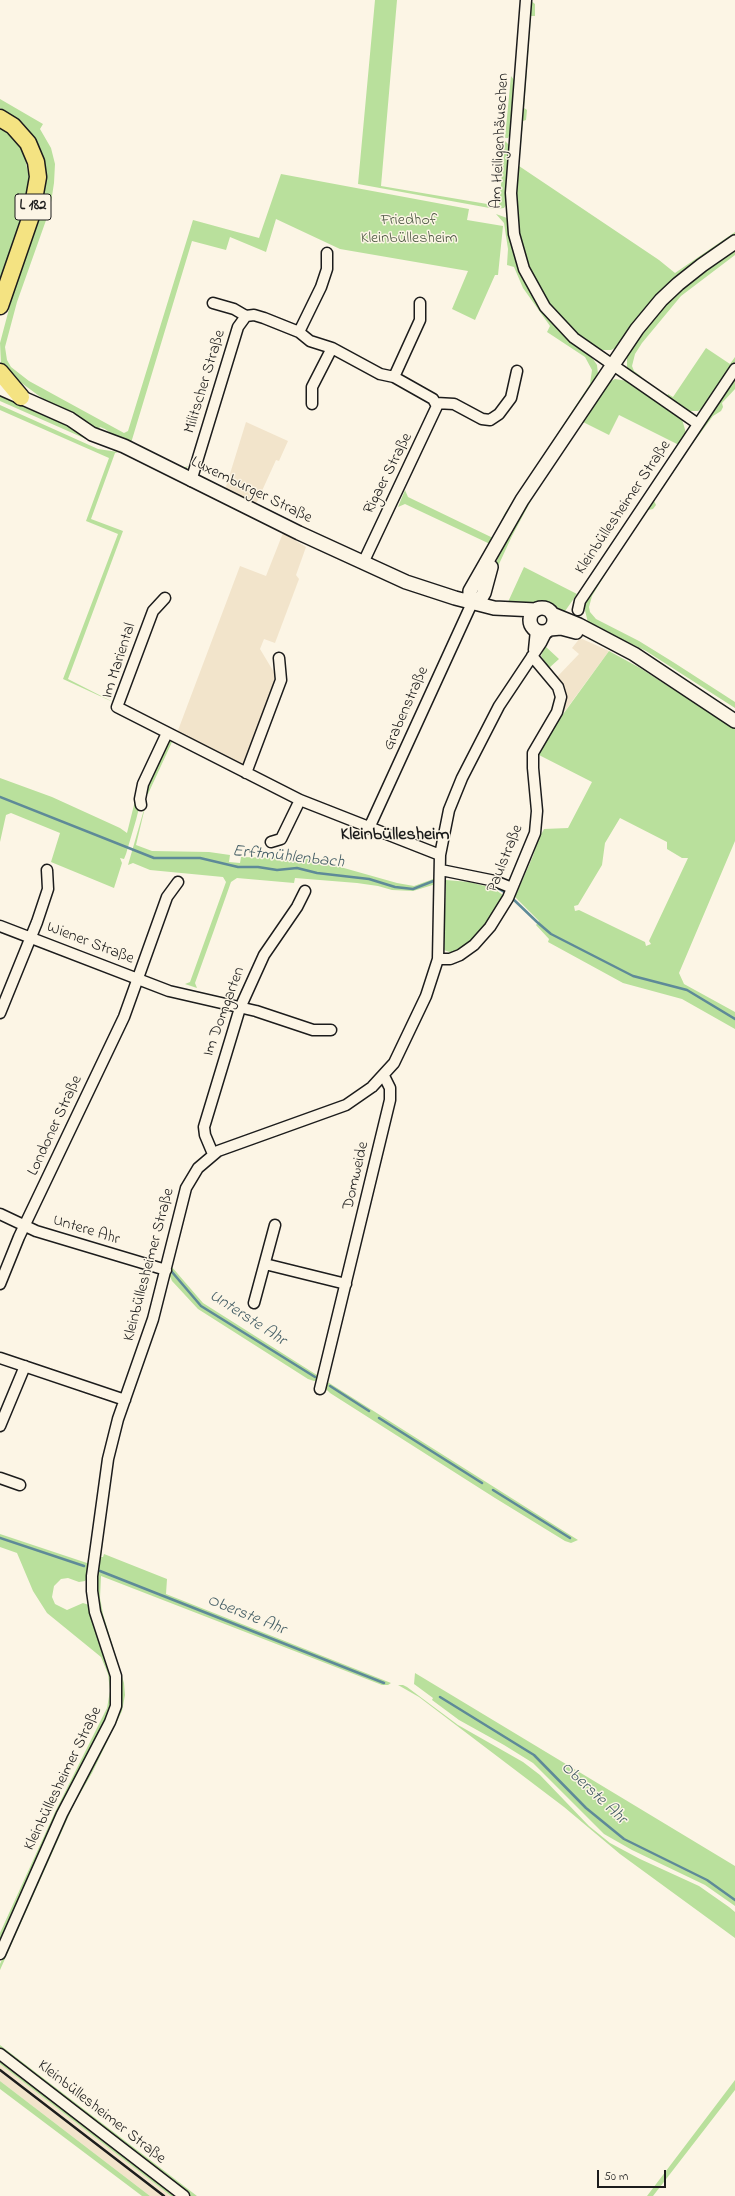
<!DOCTYPE html>
<meta charset="utf-8">
<style>
body{margin:0}
#map{position:relative;width:735px;height:2196px;overflow:hidden;background:#fcf5e5;font-family:"Indie Flower",sans-serif}
canvas{display:block}
.scale{position:absolute;left:597px;top:2170px;width:69px;height:18px;box-sizing:border-box;border:2px solid #1c1c1c;border-top:0;padding-left:5px;font-size:12px;line-height:14px;white-space:nowrap;color:#1c1c1c;-webkit-text-stroke:3px #fcf5e5;paint-order:stroke}
</style>
<div id="map">
<canvas width="735" height="2196"></canvas>
<div class="scale">50 m</div>
</div>
<script>
const g = document.querySelector('canvas').getContext('2d');
g.lineJoin = 'round';
function fillPath(path, color) {
  g.fillStyle = color;
  g.fill(path, 'evenodd');
}
function shape(rows) {
  const path = new Path2D();
  for (const r of rows) {
    if (r.length === 3) {
      path.moveTo(r[0] + r[2], r[1]);
      path.arc(r[0], r[1], r[2], 0, 2 * Math.PI);
      continue;
    }
    path.moveTo(r[0], r[1]);
    for (let i = 2; i < r.length; i += 2) path.lineTo(r[i], r[i + 1]);
  }
  return path;
}
function trace(path, color, width, dash) {
  g.strokeStyle = color;
  g.lineWidth = width;
  g.lineCap = dash ? 'butt' : 'round';
  g.setLineDash(dash || []);
  g.stroke(path);
}
function label(font, color, halo, rows, align = 'center') {
  g.font = font + ' "Indie Flower",sans-serif';
  g.lineWidth = 3;
  g.setLineDash([]);
  g.textBaseline = 'middle';
  g.strokeStyle = halo;
  g.fillStyle = color;
  for (const [text, x, y, turn = 0] of rows) {
    g.save();
    g.translate(x, y);
    g.rotate((+turn || 0) * Math.PI / 180);
    g.textAlign = isNaN(turn) ? turn : align;
    if (halo) g.strokeText(text, 0, 0);
    g.fillText(text, 0, 0);
    g.restore();
  }
}
const built = shape([
 [246,422,288,441,279,461,276,460,256,504,225,490],
 [283,533,306,547,296,575,299,579,275,643,264,639,260,649,278,679,247,763,242,765,177,733,240,566,266,576],
 [580,638,609,651,556,723,564,709,566,695,564,687,557,677,579,654,572,648],
 [0,2064,171,2196,150,2196,0,2081]
]);
const green = shape([
 [375,0,397,0,381,186,499,206,505,141,509,145,506,205,504,208,495,209,358,184],
 [530,0,535,4,535,16,531,16,524,108,527,110,526,120,523,121,519,166,659,260,675,273,735,232,735,237,619,346,611,350,600,350,578,335,549,304,529,271,521,246,516,215,516,172],
 [511,76,514,80,514,92,510,134,508,138,505,138],
 [0,99,43,124,40,129,51,148,55,164,54,183,50,209,17,302,5,347,7,360,11,367,29,381,124,433,128,431,193,220,259,238,281,174,469,209,467,220,503,226,498,275,495,275,475,320,452,309,468,271,340,249,276,219,266,252,230,237,226,250,192,241,131,443,181,469,188,466,185,470,181,471,121,440,105,429,100,427,98,430,85,421,50,404,8,373,1,364,0,343,13,294,40,212,46,176,44,161,35,139,21,121,0,108],
 [0,127,14,139,24,153,29,178,27,199,0,283],
 [496,214,507,218,514,252,532,294,552,322,593,359,597,365,598,374,490,544,405,504,398,507,405,490,408,497,493,538,505,513,590,384,592,370,585,357,547,332,550,326,523,288,514,267,507,265,508,249,504,223],
 [735,248,735,255,681,296,642,343,635,354,632,366,634,371,642,377,630,372,627,367,627,355,650,320,686,283],
 [706,348,730,364,735,357,735,362,705,406,698,411,688,411,667,397,668,394,673,397],
 [735,376,735,389,722,403,723,407,721,411,713,416,693,443,654,501,656,505,653,509,648,510,615,558,592,596,589,607,590,612,596,619,639,641,673,662,735,702,735,708,646,651,588,623,584,606,586,601],
 [615,379,627,381,682,419,686,433,678,446,677,444,619,415,609,435,583,422,534,495,512,536,493,577,493,570,500,553,520,511,609,382],
 [0,396,69,424,86,439,0,401],
 [0,405,98,449,118,452,115,453,91,519,123,531,68,679,115,703,63,679,118,534,86,521,109,458,0,410],
 [524,567,577,594,563,614,554,605,545,602,527,605,508,602],
 [545,646,559,659,549,668,541,656],
 [609,651,640,668,735,729,735,841,679,973,684,984,735,1012,735,1029,682,999,623,983,548,942,549,939,536,925,539,921,515,897,533,856,538,840,544,829,568,828,592,782,537,754,540,746],
 [620,818,667,842,667,849,682,858,688,858,649,941,651,944,646,946,645,942,579,910,575,911,574,906,578,905,602,865,605,843],
 [168,741,172,742,148,794,146,794,146,784],
 [0,778,52,797,120,828,127,833,139,785,135,803,139,808,136,820,126,854,124,859,120,858,122,863,114,888,51,862,60,833,11,813,6,815,0,842],
 [147,799,136,845,152,851,209,852,230,855,229,862,240,863,241,857,312,859,397,883,414,886,436,878,436,884,413,891,392,890,378,886,357,883,295,878,294,883,237,878,231,882,213,933,195,983,197,988,185,984,190,982,226,882,223,877,150,870,133,863,128,865],
 [446,880,469,882,493,888,503,895,481,931,472,940,452,953,444,950],
 [171,1266,203,1303,320,1377,318,1380,314,1381,308,1379,198,1309,172,1281,169,1274],
 [326,1381,578,1540,571,1543,565,1541,495,1498,330,1393,326,1389],
 [0,1534,90,1564,88,1577,85,1581,79,1582,68,1578,61,1579,54,1586,52,1597,55,1604,67,1610,83,1603,89,1605,111,1672,113,1698,109,1714,0,1945,0,1933,55,1812,107,1708,110,1691,108,1674,101,1657,47,1613,33,1591,17,1553,0,1547],
 [101,1541,103,1541,101,1557,103,1557,104,1554,167,1579,166,1594,391,1683,388,1685,382,1685,101,1576,100,1598,103,1614,124,1683,125,1695,122,1711,92,1773,74,1804,0,1970,0,1964,65,1816,119,1711,122,1700,121,1676,98,1606,96,1579],
 [415,1673,735,1866,735,1906,705,1885,632,1850,604,1834,533,1763,504,1745,459,1720,432,1700,433,1698,414,1684],
 [398,1685,403,1685,407,1687,458,1725,523,1762,540,1775,589,1826,610,1843,640,1859,699,1886,729,1907,735,1912,735,1938,620,1854,564,1807,419,1697],
 [0,2045,197,2196,190,2196,0,2050],
 [0,2060,66,2112,176,2196,171,2196,0,2064],
 [735,2080,735,2090,653,2196,647,2196],
 [0,2081,150,2196,142,2196,0,2089]
]);
const stream = shape([
 [0,797,154,858,200,858,238,867,258,867,277,870,297,868,317,873,369,879,395,887,413,889,436,880],
 [494,886,506,893],
 [512,898,537,922,551,934,633,976,687,990,735,1019],
 [172,1272,201,1306,315,1377],
 [330,1386,369,1411],
 [379,1418,482,1483],
 [493,1490,570,1538],
 [0,1538,84,1566],
 [100,1571,384,1683],
 [440,1697,534,1755,586,1808,624,1839,707,1880,735,1900]
]);
const minor = shape([
 [526,0,511,193,514,234,524,269,545,307,574,338,698,424],
 [213,303,234,309,246,316],
 [299,332,321,287,327,269,327,253],
 [394,377,420,320,420,303],
 [436,403,454,404,482,419,490,420,499,414,511,398,517,371],
 [312,404,312,387,332,348],
 [191,481,238,327,246,316,254,315,264,318,299,332,310,341,332,348,380,374,394,377,433,399,437,406,363,563],
 [165,598,153,611,117,707,300,800,440,855],
 [578,610,580,601,735,369],
 [534,650,536,630],
 [246,773,281,680,279,658],
 [141,805,140,799,143,784,167,733],
 [369,828,472,603],
 [271,842,281,839,300,800],
 [441,870,495,881,512,888],
 [0,926,169,991,256,1011,313,1030,331,1030],
 [438,959,450,959,460,955,474,945,490,927,508,898,535,833,537,811,533,768,533,753,557,712,561,697,558,687,532,656],
 [0,1013,37,922,48,889,47,870],
 [213,1154,205,1135,204,1127,240,1008,264,955,297,907,305,891],
 [0,1214,36,1231,166,1270],
 [265,1264,346,1284],
 [0,1284,19,1237,124,1017,167,897,178,882],
 [254,1303,275,1225],
 [0,1358,125,1400],
 [320,1389,390,1100,390,1088,384,1076],
 [0,1426,25,1366],
 [0,1478,20,1485],
 [0,1954,62,1814,110,1722,116,1706,116,1676,95,1612,92,1591,92,1576,108,1459,118,1419,153,1319,186,1188,198,1168,218,1151,346,1105,372,1087,394,1063,426,996,438,959,440,855,449,810,462,778,499,706,541,643,547,631],
 [0,2054,184,2196]
]);
const tertiary = shape([
 [0,388,70,419,92,434,124,446,299,533,406,582,455,598,494,608,536,610],
 [472,603,470,596,470,591,522,500,637,329,661,300,678,284,702,265,735,242],
 [472,603,481,598,484,593,491,567],
 [542,620,12],
 [552,614,579,625,634,654,735,721],
 [550,629,561,628,576,632]
]);
const primary = shape([
 [0,118,13,126,28,143,36,162,38,177,31,216,0,306],
 [0,372,21,397]
]);
const rail = shape([
 [0,2070,164,2196]
]);
const shields = [
 [33,207,36]
];
const shieldNames = [
 ["L 182",33,207]
];
const streetNames = [
 ["Am Heiligenhäuschen",501,141,-87],
 ["Militscher Straße",206,382,-73],
 ["Rigaer Straße",389,474,-63],
 ["Luxemburger Straße",251,491,26],
 ["Kleinbüllesheimer Straße",624,508,-56],
 ["Im Mariental",120,661,-72],
 ["Grabenstraße",407,709,-66],
 ["Paulstraße",506,859,-68],
 ["Wiener Straße",90,944,21],
 ["Im Domgarten",225,1012,-70],
 ["Londoner Straße",56,1126,-65],
 ["Domweide",357,1176,-77],
 ["Untere Ahr",86,1231,17],
 ["Kleinbüllesheimer Straße",150,1265,-75],
 ["Kleinbüllesheimer Straße",64,1779,-64],
 ["Kleinbüllesheimer Straße",101,2113,38]
];
const parkNames = [
 ["Friedhof",409,221],
 ["Kleinbüllesheim",409,239]
];
const waterNames = [
 ["Erftmühlenbach",288,858,6],
 ["Unterste Ahr",247,1319,33],
 ["Oberste Ahr",246,1616,22],
 ["Oberste Ahr",593,1794,43]
];
const quarterNames = [
 ["Kleinbüllesheim",395,836]
];
fillPath(built, '#f2e4cb');
fillPath(green, '#b9e09c');
trace(stream, '#5e8a98', 2.5);
trace(minor, '#1c1c1c', 13);
trace(tertiary, '#1c1c1c', 16);
trace(primary, '#1c1c1c', 19);
trace(minor, '#fcf5e5', 10);
trace(tertiary, '#fcf5e5', 13);
trace(primary, '#f4e382', 16);
trace(rail, '#1c1c1c', 2.5);
for (const [x, y, w] of shields) {
  const box = new Path2D();
  box.roundRect(x - w / 2, y - 13, w, 26, 3);
  g.fillStyle = '#fcf5e5';
  g.fill(box);
  trace(box, '#1c1c1c', 1);
}
label('bold 15px', '#1c1c1c', null, shieldNames);
label('16px', '#1c1c1c', '#fcf5e5', streetNames);
label('16px', '#4b5742', '#fcf5e5', parkNames);
label('italic 17px', '#425c64', '#fcf5e5', waterNames);
label('bold 18px', '#1c1c1c', '#fcf5e5', quarterNames);
</script>
